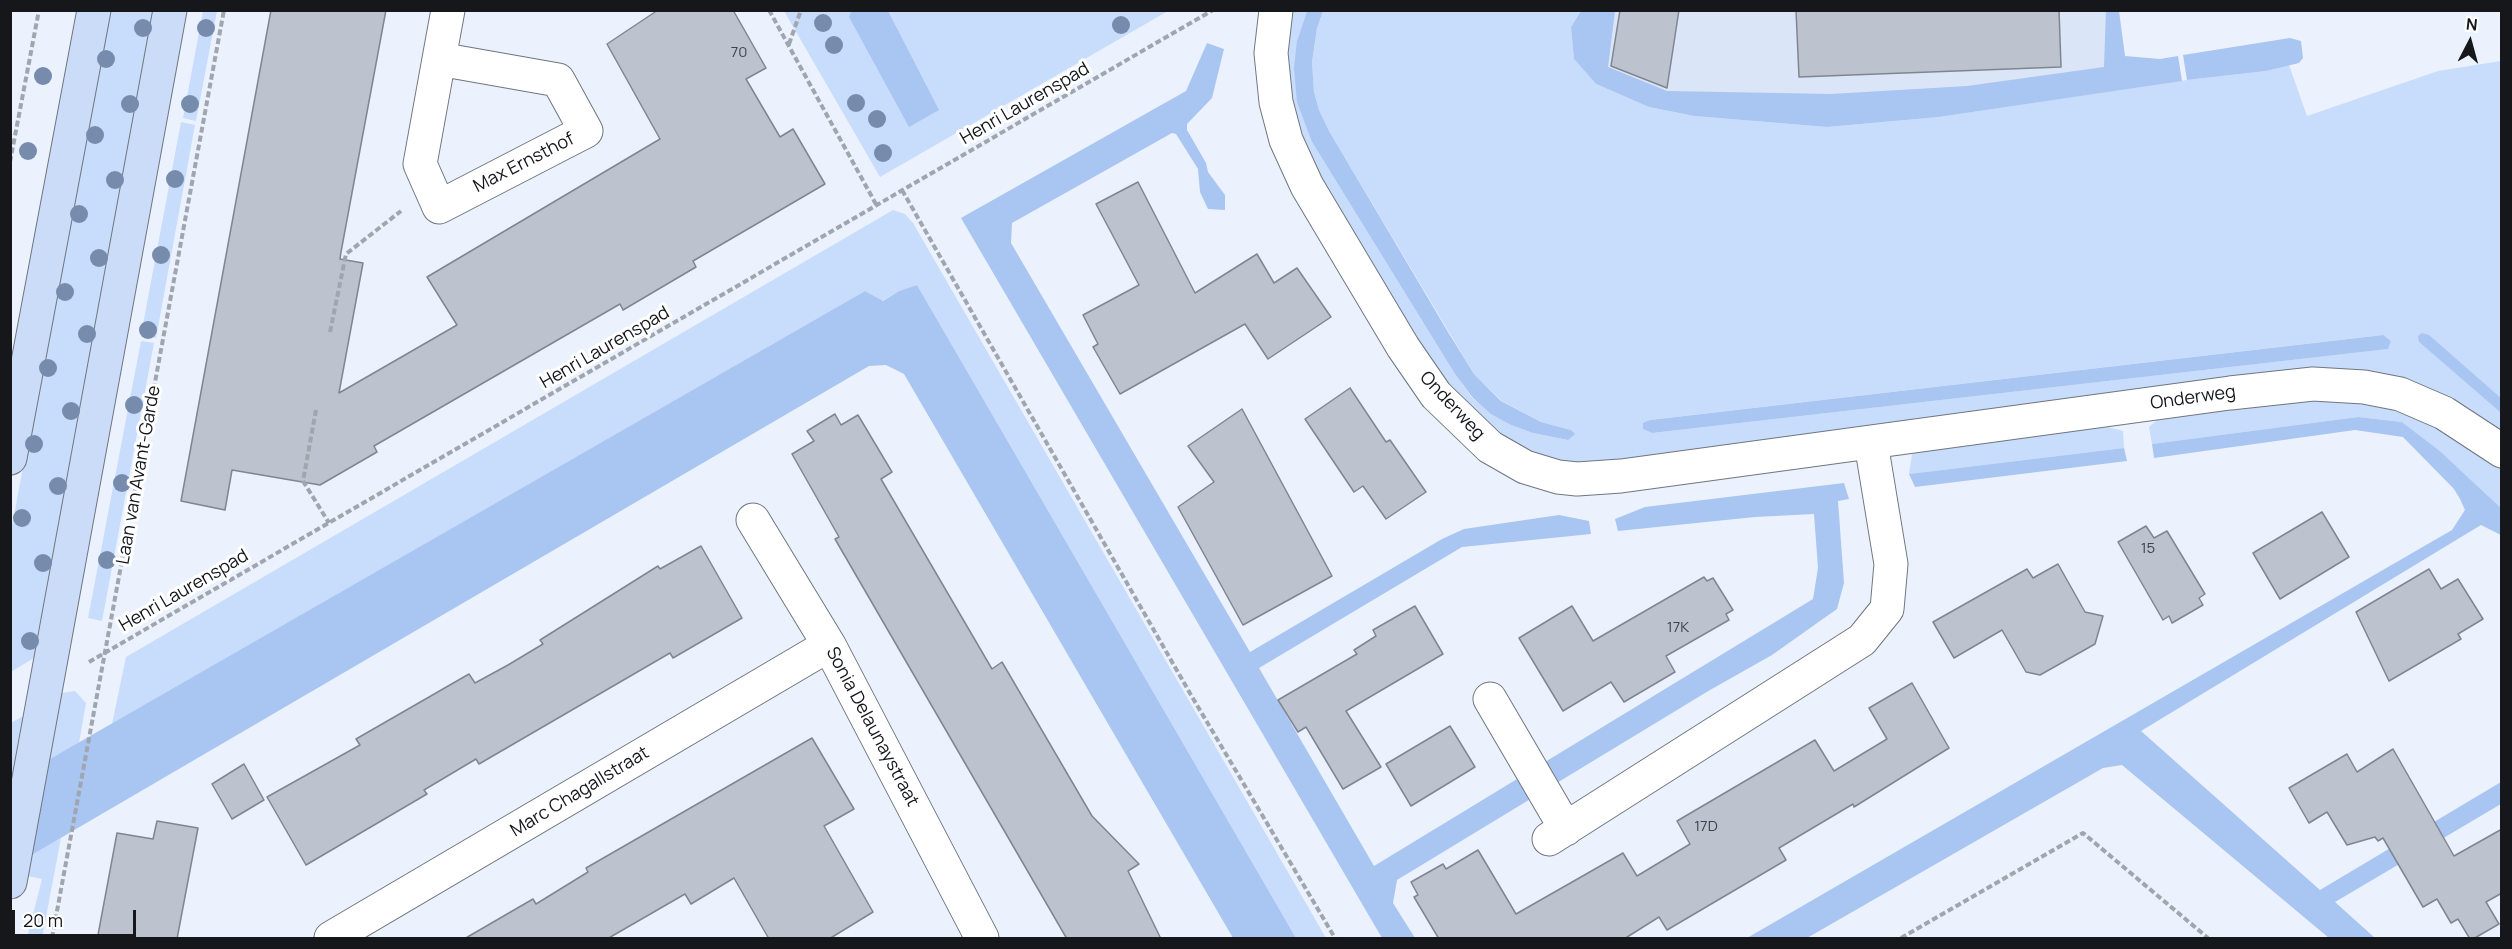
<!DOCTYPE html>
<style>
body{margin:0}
#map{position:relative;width:2512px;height:949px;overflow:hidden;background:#ebf2fd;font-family:Manrope,sans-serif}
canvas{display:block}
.frame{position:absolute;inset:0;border:12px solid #15171b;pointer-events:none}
.north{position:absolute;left:2440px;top:12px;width:60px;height:60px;-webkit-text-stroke:4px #fff;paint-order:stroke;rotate:6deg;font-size:16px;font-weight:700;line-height:24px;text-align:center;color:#15171b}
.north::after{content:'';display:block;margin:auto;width:21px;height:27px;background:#15171b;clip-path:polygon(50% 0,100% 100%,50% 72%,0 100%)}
.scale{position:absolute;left:12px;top:910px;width:124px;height:27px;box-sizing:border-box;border:3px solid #15171b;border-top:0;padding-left:8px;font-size:18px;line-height:21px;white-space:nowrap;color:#15171b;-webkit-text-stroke:4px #fff;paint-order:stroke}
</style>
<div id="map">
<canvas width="2512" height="949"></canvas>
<div class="frame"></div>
<div class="north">N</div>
<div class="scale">20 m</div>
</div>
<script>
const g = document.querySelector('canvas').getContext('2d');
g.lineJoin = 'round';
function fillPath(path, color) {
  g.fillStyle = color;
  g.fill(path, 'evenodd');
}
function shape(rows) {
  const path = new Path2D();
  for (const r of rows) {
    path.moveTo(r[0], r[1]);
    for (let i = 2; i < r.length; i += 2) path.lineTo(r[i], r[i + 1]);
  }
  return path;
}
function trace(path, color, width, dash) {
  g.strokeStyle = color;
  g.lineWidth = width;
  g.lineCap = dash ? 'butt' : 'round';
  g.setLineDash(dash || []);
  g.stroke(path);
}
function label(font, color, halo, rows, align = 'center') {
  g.font = font + ' Manrope,sans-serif';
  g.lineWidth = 6;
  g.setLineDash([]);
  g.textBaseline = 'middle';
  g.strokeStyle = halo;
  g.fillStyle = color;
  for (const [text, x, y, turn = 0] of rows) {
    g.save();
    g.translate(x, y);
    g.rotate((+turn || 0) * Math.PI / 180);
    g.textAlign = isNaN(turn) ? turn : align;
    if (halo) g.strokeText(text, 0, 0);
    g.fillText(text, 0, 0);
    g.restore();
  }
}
const built = shape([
 [1604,11,2114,11,2113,79,1697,103,1602,74]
]);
const green = shape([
 [107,11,157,11,37,656,11,672,11,532],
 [203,11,217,11,196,121,183,118],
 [784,11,1168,11,880,177],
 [1288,11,1307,11,1297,41,1312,142,1455,374,1473,399,1511,425,1533,433,1568,440,1571,430,1541,422,1502,401,1474,374,1329,131,1319,110,1314,92,1312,62,1317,28,1323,11,1581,11,1571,27,1574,59,1596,84,1649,107,1694,116,1827,127,1939,117,2187,80,2266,71,2289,65,2307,116,2438,71,2501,61,2501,398,2429,336,2419,342,2501,413,2501,437,2391,381,1594,464,1548,460,1508,442,1448,392,1299,141,1283,63],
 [2382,335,2391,341,2387,349,1652,433,1643,429,1649,420],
 [181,122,195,125,156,338,141,335],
 [893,210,905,214,913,223,1326,938,1296,938,917,285,899,291,882,301,865,291,112,724,126,657],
 [141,341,154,343,102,621,88,618],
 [2325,396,2406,409,2501,466,2501,508,2440,451,2402,422,2358,417,2152,444,2149,427,2166,412],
 [2092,423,2123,431,2124,448,1909,474,1912,454,1918,448],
 [75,691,86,703,79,743,45,762,59,698,62,693],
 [23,716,12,781,11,782,11,723],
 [61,838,42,938,27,938,42,879,23,875,27,857]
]);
const water = shape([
 [852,10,888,11,939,110,909,127,849,17],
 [1307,11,1323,11,1317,28,1312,62,1314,92,1319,110,1329,131,1448,332,1474,374,1501,401,1541,422,1571,430,1575,434,1568,440,1533,433,1511,425,1491,414,1473,398,1455,374,1312,142,1297,102,1294,68,1297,41],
 [1581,11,1615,11,1608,67,1667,91,1831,94,1967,86,2104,67,2106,10,2119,11,2125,56,2160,59,2178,56,2182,81,1939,117,1827,127,1694,116,1649,107,1596,84,1574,59,1571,27],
 [2290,38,2301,41,2303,58,2299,63,2266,71,2187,80,2183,55],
 [1207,43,1224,49,1212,98,1187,124,1187,130,1206,163,1208,172,1225,195,1225,210,1208,209,1200,192,1198,169,1176,134,1172,133,1012,223,1011,243,1250,652,1442,539,1464,529,1559,515,1589,521,1591,534,1462,547,1259,668,1374,866,1813,599,1818,568,1814,514,1755,517,1618,531,1615,519,1645,507,1844,483,1849,499,1838,501,1844,583,1837,609,1772,655,1710,690,1397,880,1393,903,1415,938,1382,938,961,218,1186,91],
 [917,285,1296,938,1233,938,904,374,886,365,869,366,11,867,10,782,865,291,883,301,899,291],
 [2422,333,2429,335,2501,398,2501,413,2419,342,2418,336],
 [2383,335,2391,341,2388,349,1652,433,1643,429,1643,423,1650,420],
 [2358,417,2402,422,2440,451,2501,508,2501,535,2481,525,2141,731,2320,890,2501,782,2501,804,2335,902,2375,938,2329,938,2122,765,2103,768,1807,938,1747,938,2452,530,2465,510,2460,499,2454,489,2403,437,2355,430,2154,458,2152,444],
 [2124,448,2127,461,1915,487,1909,474]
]);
const building = shape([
 [271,10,386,10,341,252,340,259,363,263,339,393,457,325,427,277,660,139,607,44,658,10,733,10,766,68,746,79,780,137,793,129,825,184,693,261,696,267,623,310,620,304,374,446,377,452,320,485,232,470,225,510,181,501,271,10],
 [1620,10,1679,10,1667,88,1611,66,1620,10],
 [1796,10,2059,10,2061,67,1799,77,1796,10],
 [1138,182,1195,293,1257,254,1274,283,1297,268,1331,317,1268,359,1245,324,1120,394,1093,347,1098,344,1083,315,1139,285,1096,204,1138,182],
 [1350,388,1386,442,1390,440,1426,492,1386,519,1363,486,1354,492,1305,419,1350,388],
 [1242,409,1332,576,1243,625,1178,507,1214,482,1188,446,1242,409],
 [835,414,841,425,858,415,892,472,881,479,992,669,1002,662,1092,816,1139,864,1128,871,1161,939,1067,939,835,539,839,537,792,454,814,441,807,431,835,414],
 [2322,512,2349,557,2280,599,2253,553,2322,512],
 [2146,526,2154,538,2167,531,2205,594,2199,598,2203,605,2172,623,2169,616,2163,620,2118,542,2146,526],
 [701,546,742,618,673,658,670,653,479,764,476,759,424,790,427,794,306,865,267,797,360,745,356,739,469,674,475,683,508,665,543,644,540,640,658,566,660,569,701,546],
 [2058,564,2085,612,2103,616,2095,644,2040,675,2026,672,2002,630,1954,658,1933,622,2027,569,2033,578,2058,564],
 [2429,569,2441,589,2458,579,2483,619,2458,634,2461,639,2389,681,2356,612,2429,569],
 [1704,577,1707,581,1713,578,1733,610,1726,614,1729,620,1666,656,1675,672,1624,702,1611,682,1563,711,1519,638,1572,606,1593,641,1704,577],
 [1415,606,1443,654,1346,711,1381,767,1343,789,1306,727,1298,732,1278,700,1357,654,1354,650,1376,636,1373,630,1415,606],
 [1912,683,1949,748,1854,807,1853,804,1779,848,1786,860,1667,930,1659,917,1624,939,1439,939,1414,897,1418,895,1411,882,1443,864,1446,869,1478,850,1516,914,1623,853,1637,876,1690,844,1677,821,1815,740,1834,771,1887,739,1869,708,1912,683],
 [1450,726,1475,767,1411,806,1386,764,1450,726],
 [812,738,854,809,824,826,873,912,829,939,769,939,734,878,691,904,685,894,607,939,464,939,533,899,536,904,588,872,586,868,812,738],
 [2393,749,2454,856,2502,829,2502,893,2486,902,2499,924,2473,939,2470,939,2458,919,2451,923,2437,899,2423,907,2383,838,2378,841,2375,837,2347,845,2327,812,2309,823,2289,788,2347,754,2357,772,2393,749],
 [244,764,264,800,232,819,212,784,244,764],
 [157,821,198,828,177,939,116,939,98,935,117,833,153,839,157,821]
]);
const path = shape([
 [769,10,877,206],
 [789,44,801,10],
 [10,162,39,10],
 [902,190,1191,695,1335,938],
 [330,332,346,254,401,211],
 [316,410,303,481,329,523],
 [89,662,1213,10],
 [52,938,224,10],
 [1901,938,2083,833,2208,938]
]);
const street = shape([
 [1276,10,1271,53,1276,102,1286,140,1307,186,1403,347,1436,395,1490,447,1525,467,1558,477,1577,479,1621,476,2230,393,2313,384,2364,387,2400,394,2444,413,2502,451],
 [439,59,558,80,586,131,439,207,420,164,439,59,448,10],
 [753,520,829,645,982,938],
 [1490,699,1566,829],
 [1549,839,1862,640,1887,609,1891,564,1871,443],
 [331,938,829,645]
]);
const secondary = shape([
 [10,458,94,10],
 [10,882,170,10]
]);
const trees = [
 [823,23],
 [1121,25],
 [143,28],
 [206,28],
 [834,45],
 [106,59],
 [43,76],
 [856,103],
 [130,104],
 [190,104],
 [877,119],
 [95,135],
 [28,151],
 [883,153],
 [175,179],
 [115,180],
 [79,214],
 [161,255],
 [99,258],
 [65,292],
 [148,330],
 [87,334],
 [48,368],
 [134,405],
 [71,411],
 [34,444],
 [122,483],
 [58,486],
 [22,518],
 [107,560],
 [43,563],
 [30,641]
];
const numberNames = [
 ["70",739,53],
 ["15",2148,549],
 ["17K",1678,628],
 ["17D",1706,827]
];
const streetNames = [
 ["Henri Laurenspad",1025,104,-30],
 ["Max Ernsthof",524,163,-27],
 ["Henri Laurenspad",605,348,-30],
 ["Onderweg",2193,398,-8],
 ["Onderweg",1452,406,47],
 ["Laan van Avant-Garde",139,475,-80],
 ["Henri Laurenspad",184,591,-30],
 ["Sonia Delaunaystraat",872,727,62],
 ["Marc Chagallstraat",580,792,-31]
];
fillPath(built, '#dae5f7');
fillPath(green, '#c8dcfb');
fillPath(water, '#a9c5f1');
fillPath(building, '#bcc3ce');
trace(building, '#808690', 1.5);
trace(street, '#70767f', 35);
trace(secondary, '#70767f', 35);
trace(path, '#a0a5ae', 4, [6, 3]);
trace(street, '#fff', 33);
trace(secondary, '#cbdcf9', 33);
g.fillStyle = '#778cad';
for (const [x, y] of trees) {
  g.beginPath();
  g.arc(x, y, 9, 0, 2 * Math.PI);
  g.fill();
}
label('15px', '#3f4248', null, numberNames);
label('18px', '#15171b', '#fff', streetNames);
</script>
